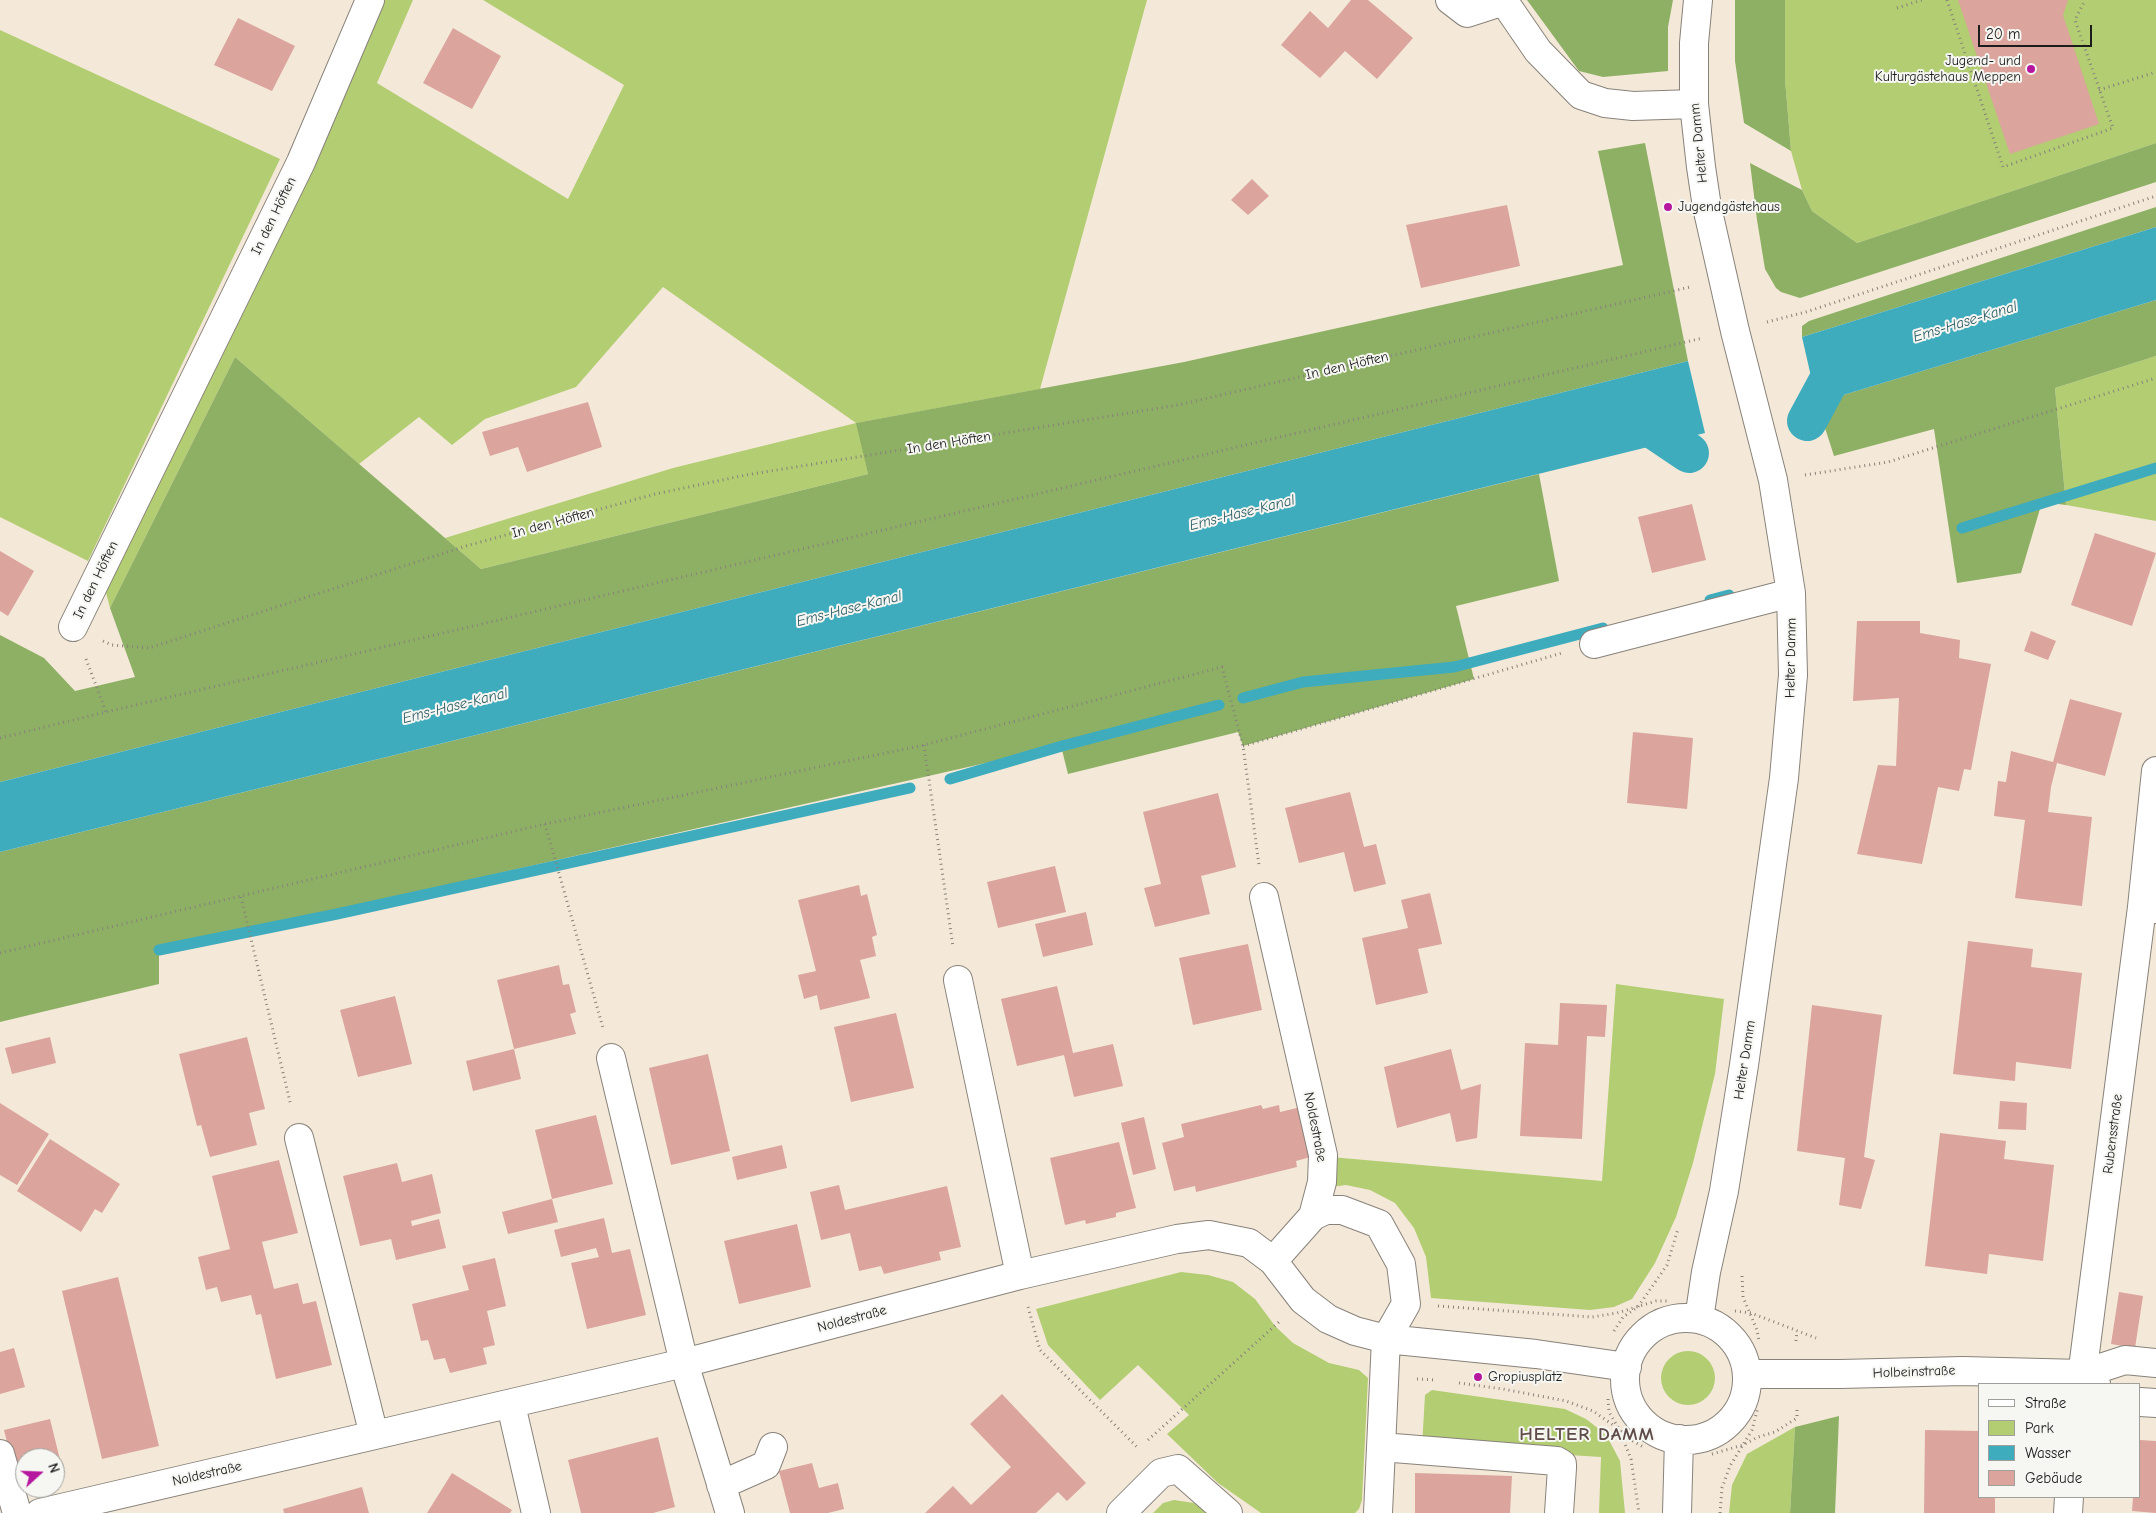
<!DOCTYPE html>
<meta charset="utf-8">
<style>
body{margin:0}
#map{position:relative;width:2156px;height:1513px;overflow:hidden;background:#f4e9d9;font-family:"Comic Neue",sans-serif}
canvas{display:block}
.legend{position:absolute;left:1978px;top:1383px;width:162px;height:115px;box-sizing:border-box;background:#f6f6f2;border:1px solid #9f9f9c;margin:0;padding:6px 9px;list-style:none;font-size:15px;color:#1c1c1c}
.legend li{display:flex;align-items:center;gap:10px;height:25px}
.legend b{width:25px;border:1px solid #9f9f9c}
.north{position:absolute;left:15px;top:1448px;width:50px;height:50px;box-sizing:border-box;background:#f6f6f2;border:1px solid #9f9f9c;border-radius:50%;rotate:70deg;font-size:14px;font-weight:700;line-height:20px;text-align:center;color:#1c1c1c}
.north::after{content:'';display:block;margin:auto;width:18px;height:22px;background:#b5179e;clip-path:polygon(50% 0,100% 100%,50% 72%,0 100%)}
.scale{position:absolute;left:1978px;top:25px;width:114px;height:22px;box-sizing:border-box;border:2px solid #1c1c1c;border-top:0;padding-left:6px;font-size:15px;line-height:18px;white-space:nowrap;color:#1c1c1c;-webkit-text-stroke:4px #f6f6f2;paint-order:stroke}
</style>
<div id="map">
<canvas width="2156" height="1513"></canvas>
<ul class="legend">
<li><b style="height:6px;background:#fff"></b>Straße</li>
<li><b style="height:14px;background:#b3cd72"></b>Park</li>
<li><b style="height:14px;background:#3facbe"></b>Wasser</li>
<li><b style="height:14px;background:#dba49c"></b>Gebäude</li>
</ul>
<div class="north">N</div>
<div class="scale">20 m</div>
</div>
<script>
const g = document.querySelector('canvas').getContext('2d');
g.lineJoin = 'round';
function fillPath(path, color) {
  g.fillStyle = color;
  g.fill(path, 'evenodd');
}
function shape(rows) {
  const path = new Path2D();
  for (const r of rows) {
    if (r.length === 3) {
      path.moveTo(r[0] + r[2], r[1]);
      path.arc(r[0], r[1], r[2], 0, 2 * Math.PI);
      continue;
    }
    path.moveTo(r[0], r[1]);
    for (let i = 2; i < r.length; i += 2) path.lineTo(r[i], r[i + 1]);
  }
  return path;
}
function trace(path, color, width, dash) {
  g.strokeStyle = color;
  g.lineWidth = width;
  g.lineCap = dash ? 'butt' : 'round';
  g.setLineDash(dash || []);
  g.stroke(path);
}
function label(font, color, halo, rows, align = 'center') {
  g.font = font + ' "Comic Neue",sans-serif';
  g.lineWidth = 4;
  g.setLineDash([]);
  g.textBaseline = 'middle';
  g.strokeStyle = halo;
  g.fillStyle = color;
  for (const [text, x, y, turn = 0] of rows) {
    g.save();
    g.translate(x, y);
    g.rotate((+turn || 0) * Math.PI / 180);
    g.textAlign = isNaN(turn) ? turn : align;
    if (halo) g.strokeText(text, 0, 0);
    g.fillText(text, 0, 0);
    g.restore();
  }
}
const green = shape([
 [385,0,413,0,377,83,568,199,624,85,483,0,1147,0,1040,389,857,423,868,474,481,569,445,538,673,468,856,423,663,287,576,387,485,419,452,445,419,417,359,464,235,357,110,608,105,589,313,163],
 [1785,0,2156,0,2156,143,1857,243,1812,211,1802,190,1791,151,1785,79],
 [0,30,280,159,88,561,0,517],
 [2156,356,2156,521,2066,505,2055,388],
 [1616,984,1724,999,1715,1074,1693,1163,1676,1217,1655,1263,1632,1299,1614,1307,1590,1310,1431,1298,1426,1257,1414,1228,1395,1203,1370,1190,1346,1185,1331,1187,1331,1157,1602,1181],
 [1181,1272,1208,1275,1233,1282,1255,1299,1275,1326,1293,1343,1329,1363,1359,1370,1368,1378,1362,1500,1359,1509,1355,1513,1261,1513,1218,1483,1167,1434,1189,1415,1138,1365,1100,1400,1048,1345,1036,1309],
 [1688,1378,27],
 [1432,1390,1565,1409,1586,1419,1603,1432,1610,1442,1620,1461,1625,1513,1599,1513,1601,1457,1422,1446,1425,1395],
 [1795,1427,1790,1513,1729,1513,1732,1485,1747,1454],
 [1174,1500,1194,1503,1208,1513,1153,1513,1163,1503]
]);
const forest = shape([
 [1527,0,1673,0,1668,27,1668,71,1603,77,1579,71],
 [1735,0,1785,0,1785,79,1791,151,1744,123,1735,61],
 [1645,143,1688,361,0,782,0,635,44,658,75,691,135,677,110,608,235,357,481,569,868,474,856,423,1184,362,1623,265,1598,151],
 [2156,143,2156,182,1800,298,1781,292,1776,288,1765,269,1757,220,1750,163,1802,190,1812,211,1857,243],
 [2156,207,2156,227,1802,337,1802,326,1809,321],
 [2156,300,2156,356,2055,388,2066,505,2042,502,2021,573,1957,583,1934,429,1834,456,1817,403],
 [1539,474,1559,581,1456,606,1474,679,1243,746,1238,732,1068,774,1061,746,159,950,159,984,0,1022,0,852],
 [1839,1416,1835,1513,1790,1513,1795,1427]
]);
const water = shape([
 [2156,227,2156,300,1817,403,1802,337],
 [1688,361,1705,433,0,852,0,782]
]);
const stream = shape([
 [1962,528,2156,468],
 [1710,600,1729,595],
 [1243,698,1303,682,1454,667,1603,628],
 [950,779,1062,746,1219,705],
 [159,950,337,914,910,788]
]);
const canal = shape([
 [1626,418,1634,416,1689,453],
 [1807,421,1840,360,1846,358]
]);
const building = shape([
 [1351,0,1368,0,1413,38,1377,79,1345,51,1320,78,1281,45,1310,11,1328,28],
 [1958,0,2068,0,2063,15,2099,124,2010,154],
 [238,18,295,46,272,91,214,65],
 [453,28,501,56,472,109,423,83],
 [1252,179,1269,196,1248,215,1231,200],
 [1507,205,1520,266,1421,288,1406,225],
 [588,402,602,447,527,472,518,447,490,456,482,432],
 [1692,504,1706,560,1652,573,1638,517],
 [2095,533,2156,553,2132,626,2071,605],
 [0,551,34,571,8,616,0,611],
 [1857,621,1920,621,1920,633,1960,640,1959,658,1991,664,1971,770,1964,769,1959,791,1938,787,1922,864,1857,854,1878,765,1896,766,1899,698,1853,701],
 [2031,631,2056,641,2048,660,2024,651],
 [2070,699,2122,713,2105,776,2057,763,2051,787,2048,812,2092,817,2082,906,2015,898,2025,820,1994,816,1998,781,2006,782,2011,751,2053,762],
 [1633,732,1693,738,1687,809,1627,803],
 [1350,792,1364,847,1376,844,1386,884,1354,892,1344,852,1299,863,1285,808],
 [1218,793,1236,867,1201,876,1210,914,1155,927,1144,888,1161,884,1143,812],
 [1055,866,1066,912,998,928,987,882],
 [859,885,861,896,867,894,877,935,872,937,876,956,860,960,870,998,820,1010,817,995,804,999,798,975,816,971,798,900],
 [1430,893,1442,944,1418,949,1428,993,1376,1005,1362,938,1408,928,1401,900],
 [1086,912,1093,945,1043,957,1035,924],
 [1968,941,2033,949,2031,967,2082,973,2071,1069,2016,1062,2015,1081,1953,1074],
 [1248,944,1262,1010,1193,1025,1179,958],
 [559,965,563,985,569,984,576,1012,570,1014,576,1034,514,1049,521,1079,473,1091,466,1061,514,1049,497,980],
 [1057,986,1073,1053,1113,1044,1123,1086,1074,1097,1064,1055,1017,1066,1001,999],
 [395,996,412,1064,358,1077,340,1010],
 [1560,1003,1607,1005,1605,1037,1587,1036,1582,1139,1520,1136,1525,1043,1558,1045],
 [1812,1005,1882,1015,1864,1157,1875,1160,1861,1209,1839,1205,1845,1158,1797,1151],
 [896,1013,914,1088,851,1102,834,1027],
 [50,1037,56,1063,12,1074,5,1048],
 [247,1037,265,1109,249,1113,257,1145,210,1157,201,1125,197,1126,179,1054],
 [1451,1049,1461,1090,1481,1084,1477,1138,1456,1142,1450,1113,1397,1128,1384,1067],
 [708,1054,730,1151,671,1165,649,1068],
 [2000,1101,2027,1103,2026,1130,1998,1129],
 [0,1103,49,1134,17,1185,0,1175],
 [1261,1105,1263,1109,1279,1105,1280,1112,1301,1107,1314,1156,1296,1161,1297,1167,1196,1192,1195,1186,1174,1191,1162,1143,1184,1137,1181,1124],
 [596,1115,613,1184,552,1199,535,1130],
 [1144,1117,1156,1169,1133,1175,1121,1123],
 [1940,1133,2006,1141,2004,1159,2054,1165,2043,1261,1989,1254,1987,1274,1925,1266],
 [50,1139,120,1184,102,1213,95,1209,81,1232,17,1191],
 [1119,1142,1136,1208,1116,1213,1116,1217,1086,1224,1085,1220,1065,1225,1050,1158],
 [782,1145,787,1168,737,1180,732,1157],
 [279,1160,298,1233,262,1242,274,1289,298,1283,303,1304,316,1301,332,1365,276,1379,261,1314,256,1315,251,1295,221,1302,217,1287,206,1290,198,1257,230,1249,212,1176],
 [397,1163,402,1182,432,1174,441,1213,411,1221,412,1226,439,1219,446,1248,396,1260,391,1239,360,1246,343,1176],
 [839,1185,845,1210,947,1186,961,1247,939,1252,941,1260,884,1274,881,1266,859,1271,850,1233,821,1240,810,1192],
 [552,1199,558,1222,508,1234,502,1212],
 [604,1218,612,1253,630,1249,646,1315,587,1329,571,1263,599,1257,596,1248,561,1257,554,1230],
 [797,1224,811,1287,739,1304,724,1241],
 [495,1258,506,1306,487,1311,495,1345,483,1348,487,1364,450,1373,445,1358,434,1360,428,1340,421,1341,412,1304,469,1290,462,1266],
 [118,1277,159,1446,102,1459,62,1291],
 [2119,1292,2143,1296,2135,1348,2111,1344],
 [14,1348,25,1387,0,1394,0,1352],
 [1002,1394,1086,1483,1067,1501,1058,1492,1036,1513,925,1513,953,1486,971,1505,1011,1467,970,1424],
 [50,1419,62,1468,55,1470,55,1458,25,1458,25,1477,16,1479,4,1430],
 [1925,1430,1980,1431,1980,1497,1995,1497,1995,1513,1924,1513],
 [658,1437,675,1507,653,1513,581,1513,568,1460],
 [2140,1440,2156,1441,2156,1513,2132,1511,2133,1497,2140,1497],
 [812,1463,819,1488,838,1483,844,1509,828,1513,790,1513,779,1471],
 [452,1473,512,1510,510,1513,427,1513],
 [1415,1473,1512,1476,1510,1513,1415,1513],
 [362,1487,369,1513,284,1513,283,1509]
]);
const path = shape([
 [1947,0,2003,167,2113,128,2075,20,2085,0],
 [1897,8,1922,0],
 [2099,90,2156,72],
 [1767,322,1806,312,2156,196],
 [1805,475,1888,462,2156,378],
 [103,641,112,645,149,648,466,546,655,494,746,475,1178,405,1690,287],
 [86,659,106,712],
 [0,738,106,712,1703,338],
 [924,745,953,947],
 [1243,746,1562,653],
 [545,824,603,1028],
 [241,897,291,1106],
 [0,953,545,824,924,745,1222,667,1243,746,1259,865],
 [1742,1276,1743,1297,1757,1330,1759,1341],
 [1438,1306,1592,1317,1617,1313,1656,1301,1667,1301],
 [1028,1307,1040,1350,1139,1449],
 [1735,1311,1751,1313,1816,1338],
 [1614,1331,1623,1317,1638,1307,1667,1265,1678,1229],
 [1796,1341,1797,1331],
 [1417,1379,1435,1380],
 [1459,1383,1503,1389,1566,1401,1593,1411,1616,1427],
 [1608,1399,1609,1412,1619,1429,1631,1459,1639,1513],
 [1621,1431,1633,1441,1645,1448],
 [1148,1440,1279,1322],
 [1712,1454,1743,1445,1758,1437,1775,1432,1797,1418,1797,1407],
 [1720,1513,1722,1488,1730,1466,1752,1430,1758,1407]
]);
const minor = shape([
 [1450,0,1467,13,1504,1],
 [1503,0,1538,51,1581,95,1605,103,1633,106,1694,104],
 [1698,0,1694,43,1694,104,1701,167,1707,207,1735,331,1773,480,1791,593,1793,675,1784,778,1744,1065,1724,1191,1706,1272,1699,1319],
 [73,627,301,162,370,0],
 [1594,644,1791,593],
 [1264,897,1323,1155,1322,1182,1313,1216,1273,1261],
 [2142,907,2156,771],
 [958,980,1020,1275],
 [611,1058,684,1363,730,1513],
 [299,1138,374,1435],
 [1313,1216,1326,1210,1342,1210,1379,1224,1401,1264,1406,1304,1386,1339,1378,1513],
 [1686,1379,61],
 [1747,1374,1840,1374,1963,1371,2082,1374],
 [2081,1384,2142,907,2156,909],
 [2096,1384,2082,1374,2125,1360,2156,1363],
 [2140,1402,2156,1403],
 [511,1405,536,1513],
 [1381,1447,1557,1461,1562,1464,1562,1468,1559,1513],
 [0,1454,17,1513],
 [721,1485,766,1465,773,1447],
 [40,1513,684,1363,1020,1275,1177,1239,1209,1235,1249,1243,1273,1261,1303,1300,1328,1319,1355,1331,1386,1339,1536,1354,1627,1367],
 [1121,1513,1161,1473,1178,1469,1228,1513],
 [1677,1513,1679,1439],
 [2068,1513,2069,1497]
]);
const markers = [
 [2031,69,5,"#b5179e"],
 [1668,207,5,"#b5179e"],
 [1478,1377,5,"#b5179e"]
];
const poiNames = [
 ["Jugend- und",2021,61,"right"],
 ["Kulturgästehaus Meppen",2021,77,"right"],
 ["Jugendgästehaus",1678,207],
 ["Gropiusplatz",1488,1377]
];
const streetNames = [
 ["Helter Damm",1699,143,-96],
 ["In den Höften",274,216,-64],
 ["In den Höften",1347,366,-13],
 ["In den Höften",949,443,-9],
 ["In den Höften",553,523,-15],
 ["In den Höften",96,580,-64],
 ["Helter Damm",1791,658,-89],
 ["Helter Damm",1745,1060,-81],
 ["Noldestraße",1315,1127,79],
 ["Rubensstraße",2113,1134,-83],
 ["Noldestraße",852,1319,-15],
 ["Holbeinstraße",1914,1372,-2],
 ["Noldestraße",207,1474,-13]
];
const waterNames = [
 ["Ems-Hase-Kanal",1965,322,-17],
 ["Ems-Hase-Kanal",1242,513,-14],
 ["Ems-Hase-Kanal",849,609,-14],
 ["Ems-Hase-Kanal",455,706,-14]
];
const districtNames = [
 ["HELTER DAMM",1587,1435]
];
fillPath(green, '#b3cd72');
fillPath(forest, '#8eb064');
fillPath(water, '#3facbe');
trace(stream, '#3facbe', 11);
trace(canal, '#3facbe', 40);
fillPath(building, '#dba49c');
trace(minor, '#88827a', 30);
trace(path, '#88827a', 3, [1, 4]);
trace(minor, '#fff', 28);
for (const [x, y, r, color] of markers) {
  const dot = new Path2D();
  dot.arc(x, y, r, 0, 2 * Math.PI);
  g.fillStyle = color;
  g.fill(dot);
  trace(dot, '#f6f6f2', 2);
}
label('14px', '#1c1c1c', '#f6f6f2', poiNames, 'left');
label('14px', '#1c1c1c', '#f6f6f2', streetNames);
label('italic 15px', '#2c5d65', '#f6f6f2', waterNames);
g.letterSpacing = '1px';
label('bold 19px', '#5f4c49', '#f6f6f2', districtNames);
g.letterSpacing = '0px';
</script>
